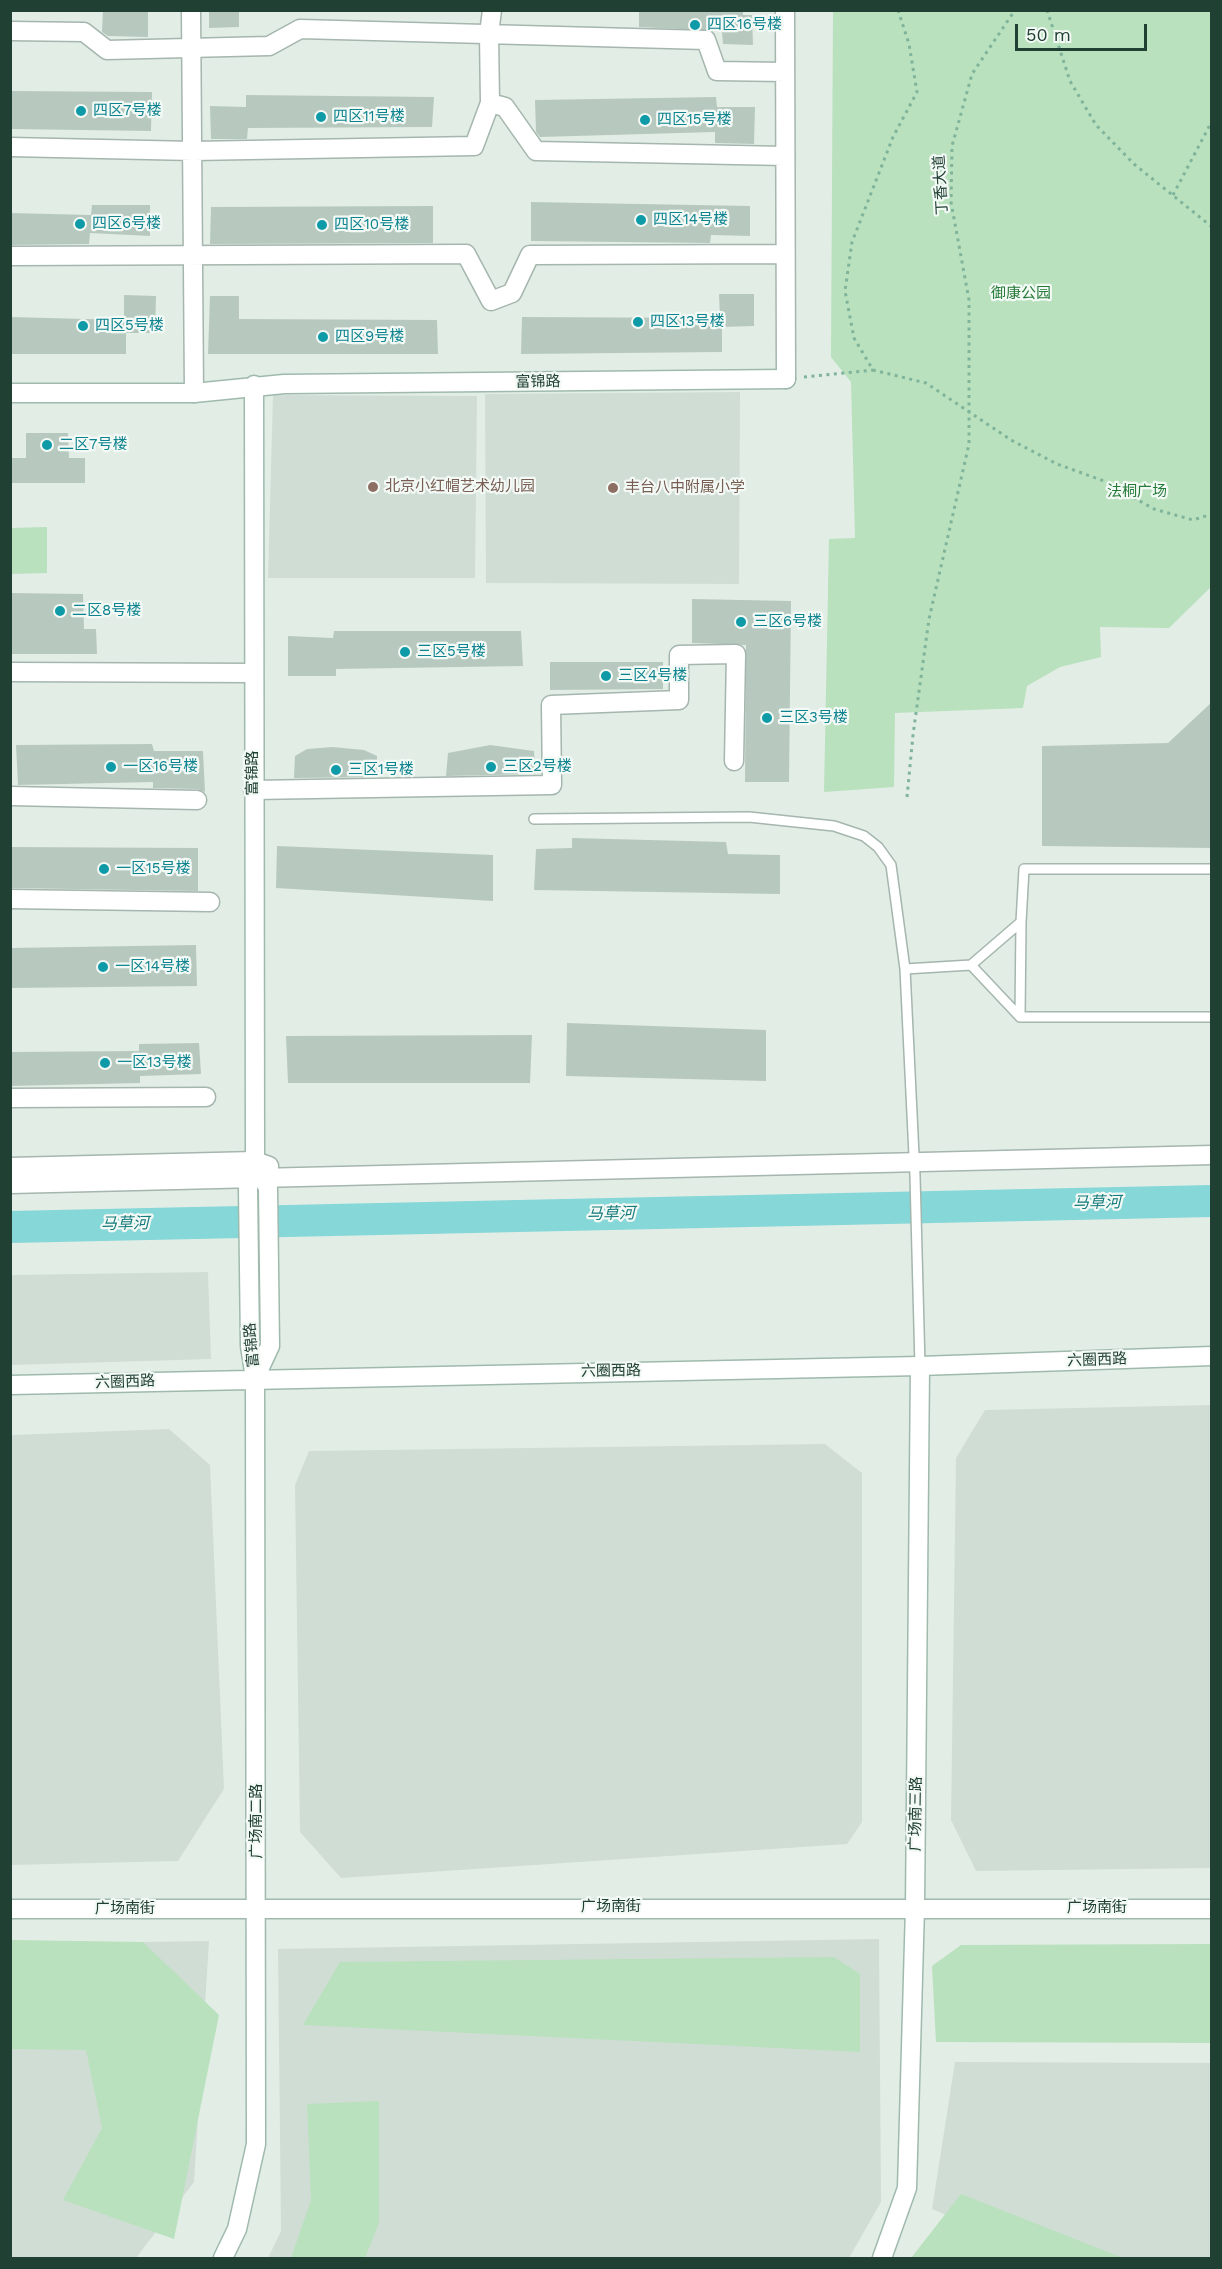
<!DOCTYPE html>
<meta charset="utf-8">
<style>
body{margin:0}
#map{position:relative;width:1222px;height:2269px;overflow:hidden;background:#e2ede6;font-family:"Work Sans",sans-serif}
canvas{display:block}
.frame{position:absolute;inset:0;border:12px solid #204033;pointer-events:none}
.scale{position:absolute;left:1015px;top:24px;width:132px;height:27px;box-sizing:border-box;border:3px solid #204033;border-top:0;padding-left:8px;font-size:18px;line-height:21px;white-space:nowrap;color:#204033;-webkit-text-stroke:4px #f3f9f5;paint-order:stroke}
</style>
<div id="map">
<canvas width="1222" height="2269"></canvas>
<div class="frame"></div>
<div class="scale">50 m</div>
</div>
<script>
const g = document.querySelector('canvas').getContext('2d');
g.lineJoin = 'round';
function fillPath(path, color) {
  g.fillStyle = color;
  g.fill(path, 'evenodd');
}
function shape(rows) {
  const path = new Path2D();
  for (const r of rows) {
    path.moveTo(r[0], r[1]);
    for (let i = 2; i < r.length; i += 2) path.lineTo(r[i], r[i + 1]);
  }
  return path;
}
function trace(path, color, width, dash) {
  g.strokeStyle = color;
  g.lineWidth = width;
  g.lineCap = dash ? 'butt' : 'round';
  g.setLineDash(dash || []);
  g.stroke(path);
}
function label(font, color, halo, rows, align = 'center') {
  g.font = font + ' "Work Sans","Noto Sans SC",sans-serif';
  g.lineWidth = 4.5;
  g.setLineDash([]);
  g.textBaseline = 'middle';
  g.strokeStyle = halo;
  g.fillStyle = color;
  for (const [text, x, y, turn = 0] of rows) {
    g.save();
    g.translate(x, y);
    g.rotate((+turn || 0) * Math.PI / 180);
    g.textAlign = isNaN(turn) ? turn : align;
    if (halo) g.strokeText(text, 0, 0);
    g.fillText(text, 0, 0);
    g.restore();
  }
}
const built = shape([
 [740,392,739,584,486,583,485,394],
 [273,395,477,396,475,578,268,578],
 [208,1272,211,1359,11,1365,11,1275],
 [1211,1405,1211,1868,976,1871,951,1820,956,1458,985,1410],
 [169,1429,210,1465,224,1789,178,1861,11,1865,11,1435],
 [825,1444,862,1473,862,1822,847,1844,341,1878,300,1832,295,1485,309,1451],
 [879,1939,881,2202,849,2258,268,2258,281,2231,278,1949],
 [209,1941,194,2182,136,2258,11,2258,10,1944],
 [955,2062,1211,2063,1211,2258,1047,2258,932,2209]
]);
const green = shape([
 [833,11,1211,11,1212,586,1169,628,1100,627,1101,657,1060,667,1027,686,1023,708,895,713,894,787,824,792,829,539,855,538,851,382,831,357],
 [47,527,47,573,11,574,11,528],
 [11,1940,143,1942,219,2015,174,2239,63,2200,102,2128,86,2050,11,2049],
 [1211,1944,1211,2043,936,2042,932,1966,961,1945],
 [834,1957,860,1974,860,2052,303,2025,340,1962],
 [379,2101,379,2223,365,2258,291,2258,311,2200,307,2104],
 [961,2194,1123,2258,911,2258]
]);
const river = shape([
 [10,1227,1212,1201]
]);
const building = shape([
 [103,10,148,10,148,37,108,36,102,32],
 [209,10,239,10,239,27,209,28],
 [639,10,743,10,743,15,752,15,753,45,723,44,722,31,639,27],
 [10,91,152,92,151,131,10,129],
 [246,95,434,97,432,127,248,128,247,139,211,139,210,106,246,107],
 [716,97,717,107,755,107,754,144,715,143,715,132,540,137,536,132,535,100],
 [531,202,750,206,750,236,711,235,710,243,531,241],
 [92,205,150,205,150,236,90,233,89,244,10,245,10,213,91,215],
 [433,206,433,243,210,244,211,207],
 [719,294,754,294,754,326,722,327,722,352,521,354,522,317,720,318],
 [124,295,156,296,155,333,126,333,126,354,10,354,10,317,124,320],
 [210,296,239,296,239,319,437,320,438,354,208,354],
 [26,433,68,433,69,458,85,458,85,483,10,483,10,458,26,458],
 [10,593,83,594,84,629,96,629,97,654,10,654],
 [692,599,791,601,789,782,745,782,746,645,692,643],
 [334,631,521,631,523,666,336,669,336,676,288,676,288,636,333,638],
 [550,662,663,662,663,689,550,690],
 [1212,702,1212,848,1042,846,1042,746,1168,743],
 [152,744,154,751,203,751,205,792,197,789,153,788,153,782,18,785,16,745],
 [490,745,534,751,535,774,446,776,448,753],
 [333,747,364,750,377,756,377,777,294,778,295,756,307,749],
 [572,838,726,842,728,854,780,855,780,894,534,890,536,849,572,848],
 [277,846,493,855,493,901,276,888],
 [10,847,198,848,198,891,10,888],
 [196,945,197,986,10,988,10,948],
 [567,1023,766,1030,766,1081,566,1076],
 [532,1035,530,1083,288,1083,286,1036],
 [199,1043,201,1074,140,1076,140,1083,10,1086,10,1052,139,1051,139,1044]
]);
const path = shape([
 [898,10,909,44,917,92,893,137,852,242,845,291,854,338,873,370,926,383,1011,440,1057,464,1104,481,1154,509,1193,520,1212,514],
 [1047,10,1070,81,1096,125,1134,164,1212,227],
 [1173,195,1212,121],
 [804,377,873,370],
 [907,797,913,735,929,619,969,444,969,300,951,202,952,146,972,74,1015,10]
]);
const lane = shape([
 [534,819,749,817,834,826,864,836,878,847,891,865,905,969,915,1176,920,1366],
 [971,965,1020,1017,1212,1017],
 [905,969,971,965,1021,922,1024,869,1212,869],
 [1020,1017,1021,922]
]);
const street = shape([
 [191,10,194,393],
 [785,10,786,379],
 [10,31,84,32,107,50,269,46,300,29,706,40,717,71,785,72],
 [490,103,489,34,492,10],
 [10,147,193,151,474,146,490,103,505,107,536,151,785,156],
 [10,256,466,254,491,301,512,293,530,255,785,254],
 [10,672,253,673],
 [253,790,552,785,551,705,679,700,679,655,736,654,734,761],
 [10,796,197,800],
 [10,899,210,902],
 [10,1098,206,1097],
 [10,1167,255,1161,269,1166],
 [10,1184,1212,1155]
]);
const secondary = shape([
 [10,393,194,393,284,384,786,379],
 [255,1161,268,1188,270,1346,255,1378],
 [10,1385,920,1366,1212,1356],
 [10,1909,1212,1909],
 [223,2258,237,2229,256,2144,255,1378,250,1346,248,1188,255,1161,254,385],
 [882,2258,907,2188,915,1907,920,1366]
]);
const markers = [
 [695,25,6,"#0f9aa8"],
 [81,111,6,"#0f9aa8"],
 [321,117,6,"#0f9aa8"],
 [645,120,6,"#0f9aa8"],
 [641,220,6,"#0f9aa8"],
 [80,224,6,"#0f9aa8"],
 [322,225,6,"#0f9aa8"],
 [638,322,6,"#0f9aa8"],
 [83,326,6,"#0f9aa8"],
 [323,337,6,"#0f9aa8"],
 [47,445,6,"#0f9aa8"],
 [373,487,6,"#8d6e63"],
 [613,488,6,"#8d6e63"],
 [60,611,6,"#0f9aa8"],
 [741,622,6,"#0f9aa8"],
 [405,652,6,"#0f9aa8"],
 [606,676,6,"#0f9aa8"],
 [767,718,6,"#0f9aa8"],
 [111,767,6,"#0f9aa8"],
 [491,767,6,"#0f9aa8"],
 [336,770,6,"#0f9aa8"],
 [104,869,6,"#0f9aa8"],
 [103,967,6,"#0f9aa8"],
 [105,1063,6,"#0f9aa8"]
];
const cultureNames = [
 ["四区16号楼",707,25],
 ["四区7号楼",93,111],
 ["四区11号楼",333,117],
 ["四区15号楼",657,120],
 ["四区14号楼",653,220],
 ["四区6号楼",92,224],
 ["四区10号楼",334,225],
 ["四区13号楼",650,322],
 ["四区5号楼",95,326],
 ["四区9号楼",335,337],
 ["二区7号楼",59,445],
 ["二区8号楼",72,611],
 ["三区6号楼",753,622],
 ["三区5号楼",417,652],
 ["三区4号楼",618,676],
 ["三区3号楼",779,718],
 ["一区16号楼",123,767],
 ["三区2号楼",503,767],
 ["三区1号楼",348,770],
 ["一区15号楼",116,869],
 ["一区14号楼",115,967],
 ["一区13号楼",117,1063]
];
const streetNames = [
 ["丁香大道",941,185,-93],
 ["富锦路",538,382,-1],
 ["富锦路",253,773,-90],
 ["富锦路",252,1345,-95],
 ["六圈西路",1097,1360,-2],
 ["六圈西路",611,1371,-1],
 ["六圈西路",125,1382,-2],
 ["广场南三路",916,1814,-89],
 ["广场南二路",257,1821,-90],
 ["广场南街",611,1907],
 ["广场南街",1097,1908],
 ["广场南街",125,1909]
];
const parkNames = [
 ["御康公园",1021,294],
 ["法桐广场",1137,492]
];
const educationNames = [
 ["北京小红帽艺术幼儿园",385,487],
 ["丰台八中附属小学",625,488]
];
const waterNames = [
 ["马草河",1097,1203,-1],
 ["马草河",611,1214,-1],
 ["马草河",125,1224,-1]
];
fillPath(built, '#d0ddd5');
fillPath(green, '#b9e1bd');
trace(river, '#85d7d8', 32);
fillPath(building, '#b7c9bf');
trace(lane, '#a4b6ad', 12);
trace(street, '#a4b6ad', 21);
trace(secondary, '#9fbaad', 21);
trace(path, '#7fb49b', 3, [3, 4.5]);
trace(lane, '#fff', 9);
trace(street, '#fff', 18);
trace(secondary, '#fff', 18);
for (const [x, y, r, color] of markers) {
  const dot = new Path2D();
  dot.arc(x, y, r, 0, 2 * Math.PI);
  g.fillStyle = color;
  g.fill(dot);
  trace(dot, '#f3f9f5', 2);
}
label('15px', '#0d838f', '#f3f9f5', cultureNames, 'left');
label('15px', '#204033', '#f3f9f5', streetNames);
label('15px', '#267b3a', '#f3f9f5', parkNames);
label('15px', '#785e54', '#f3f9f5', educationNames, 'left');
label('italic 16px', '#147b7c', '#f3f9f5', waterNames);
</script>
